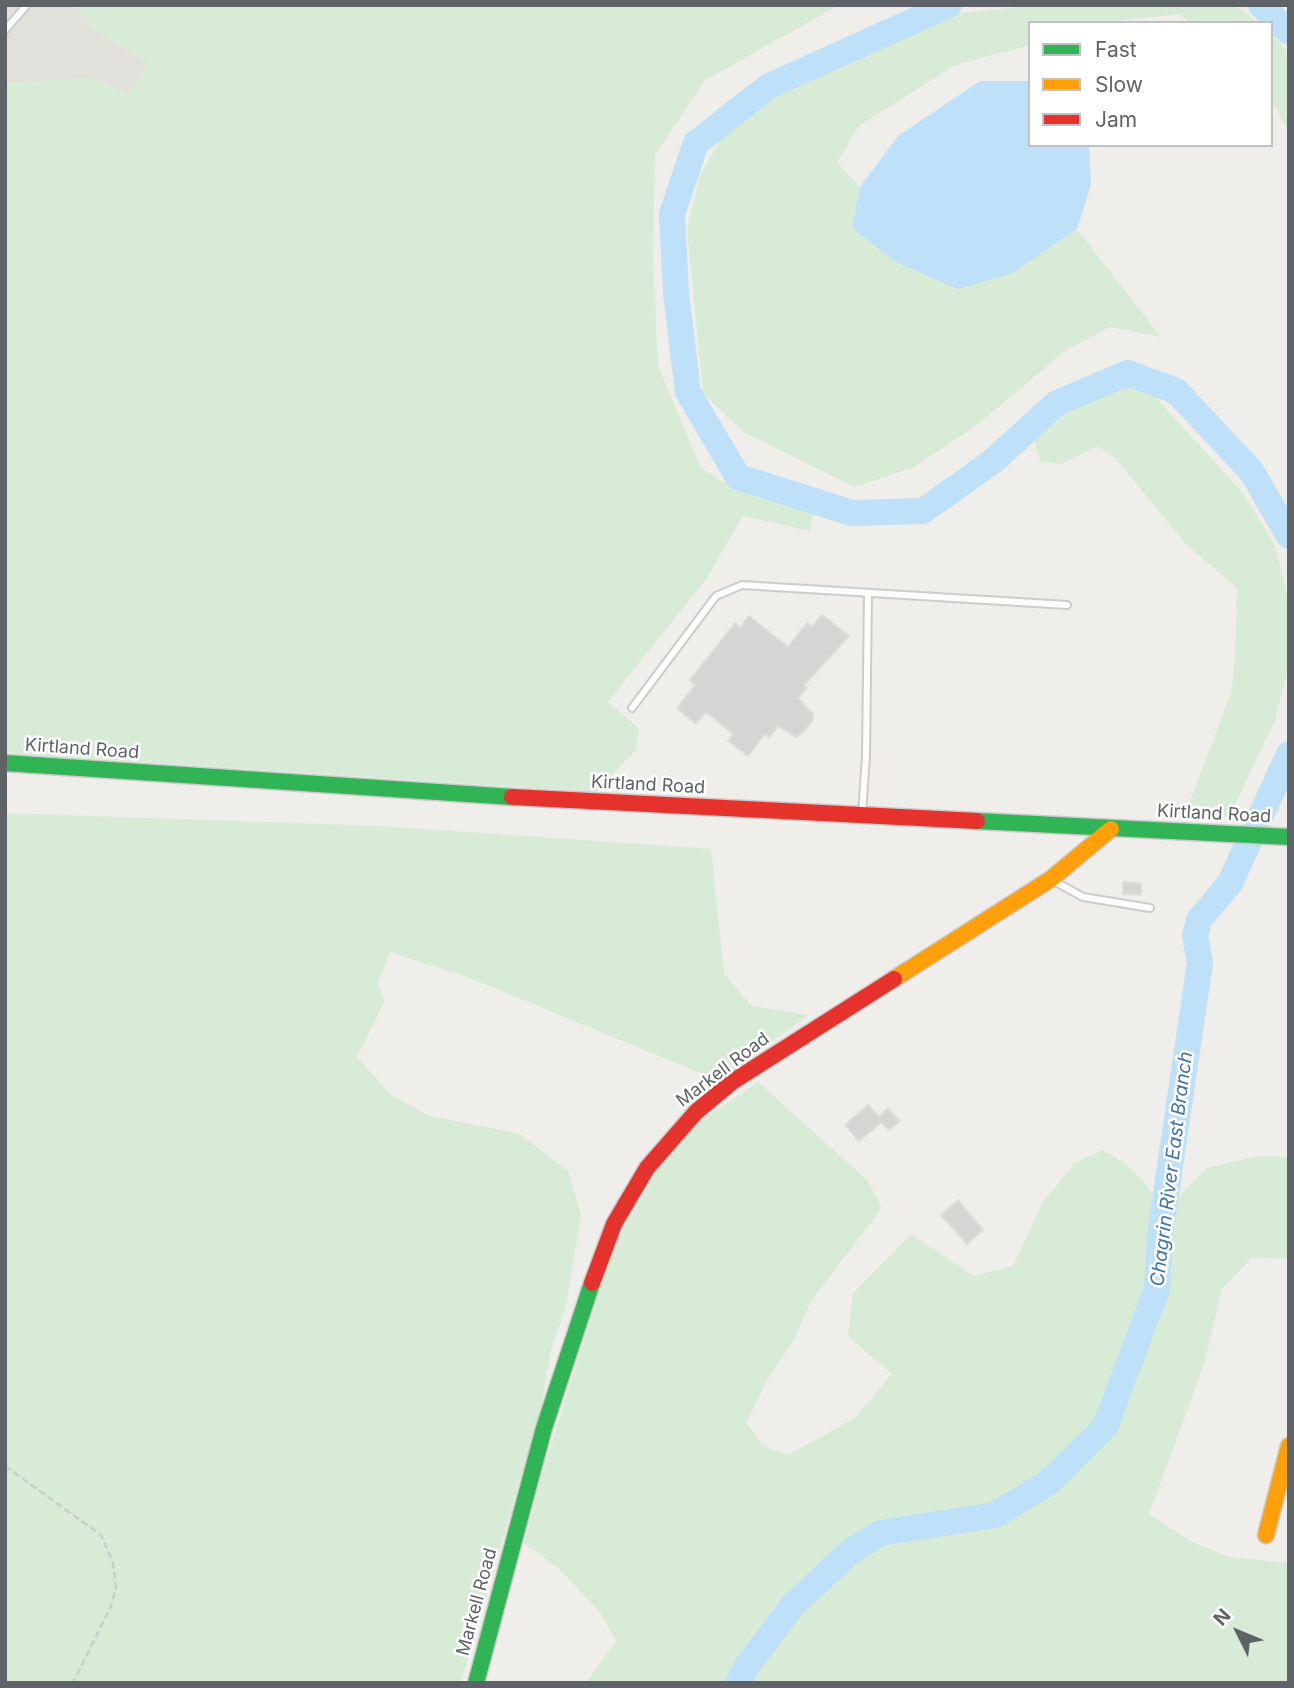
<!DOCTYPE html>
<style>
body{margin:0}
#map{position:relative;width:1294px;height:1688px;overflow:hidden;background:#efeeea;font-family:Inter,sans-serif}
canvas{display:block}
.frame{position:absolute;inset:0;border:7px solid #5f6368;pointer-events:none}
.legend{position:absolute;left:1028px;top:21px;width:245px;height:126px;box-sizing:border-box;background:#fff;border:2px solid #bfc1c3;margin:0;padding:9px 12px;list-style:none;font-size:21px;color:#5f6368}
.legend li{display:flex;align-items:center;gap:14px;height:35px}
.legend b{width:35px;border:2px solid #bfc1c3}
.north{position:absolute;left:1203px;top:1597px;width:70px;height:70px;-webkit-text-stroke:5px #fff;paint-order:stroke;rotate:313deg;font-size:19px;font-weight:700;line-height:28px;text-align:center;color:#5f6368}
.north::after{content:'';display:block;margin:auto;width:24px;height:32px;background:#5f6368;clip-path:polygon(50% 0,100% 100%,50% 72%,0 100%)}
</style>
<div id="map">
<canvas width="1294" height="1688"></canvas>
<div class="frame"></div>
<ul class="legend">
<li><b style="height:9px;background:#30b455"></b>Fast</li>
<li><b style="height:9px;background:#ff9f0a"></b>Slow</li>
<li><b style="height:9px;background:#e5322d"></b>Jam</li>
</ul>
<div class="north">N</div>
</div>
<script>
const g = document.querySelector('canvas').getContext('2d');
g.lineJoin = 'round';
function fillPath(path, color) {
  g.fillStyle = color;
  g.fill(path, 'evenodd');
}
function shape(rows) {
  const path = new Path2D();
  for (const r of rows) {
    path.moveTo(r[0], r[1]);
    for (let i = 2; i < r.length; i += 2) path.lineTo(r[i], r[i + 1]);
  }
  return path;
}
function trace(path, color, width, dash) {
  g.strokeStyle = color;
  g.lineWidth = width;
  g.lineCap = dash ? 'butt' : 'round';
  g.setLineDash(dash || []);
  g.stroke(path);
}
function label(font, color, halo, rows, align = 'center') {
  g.font = font + ' Inter,sans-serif';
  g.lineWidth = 5;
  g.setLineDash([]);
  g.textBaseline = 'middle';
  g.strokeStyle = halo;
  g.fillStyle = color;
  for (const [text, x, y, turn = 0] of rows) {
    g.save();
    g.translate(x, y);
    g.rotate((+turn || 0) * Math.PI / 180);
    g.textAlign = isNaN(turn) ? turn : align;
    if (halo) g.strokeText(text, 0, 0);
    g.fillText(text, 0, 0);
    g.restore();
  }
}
const education = shape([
 [5,5,185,5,5,293]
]);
const green = shape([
 [77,5,839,5,704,81,655,155,653,260,658,366,701,468,736,490,813,514,810,531,743,516,706,579,608,702,639,728,636,750,596,792,5,753,5,83,92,78,129,94,148,64,88,26],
 [1037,5,1235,5,1259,23,1191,23,1180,14,1098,23,1030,23,1030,45,955,65,859,126,837,163,860,187,852,228,1011,274,1077,229,1161,337,1110,327,1066,350,977,425,914,467,855,487,745,433,703,394,687,230,700,175,724,134,757,105,943,15],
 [1271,33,1289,53,1289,132,1271,100],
 [1120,383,1148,389,1242,492,1275,545,1289,603,1288,669,1275,720,1229,817,1208,818,1189,804,1231,693,1235,659,1237,588,1186,544,1116,459,1097,446,1061,464,1041,462,1034,441,1083,399],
 [5,813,381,826,711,849,724,974,752,1006,809,1015,717,1080,470,978,390,952,378,983,384,1002,357,1057,390,1094,429,1116,520,1134,568,1171,581,1215,566,1307,552,1346,539,1414,461,1683,5,1683],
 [758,1082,867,1180,882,1208,811,1301,794,1340,766,1382,746,1423,764,1446,788,1455,855,1418,892,1374,848,1336,853,1293,911,1234,974,1276,1013,1266,1043,1202,1075,1163,1103,1150,1126,1164,1146,1184,1163,1212,1207,1168,1258,1156,1289,1157,1289,1259,1252,1258,1222,1289,1204,1364,1149,1514,1192,1542,1230,1557,1289,1563,1289,1683,586,1683,616,1641,600,1612,557,1567,524,1543,543,1472,611,1252,662,1162,700,1121]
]);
const water = shape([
 [980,81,1030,81,1030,145,1089,145,1091,185,1077,229,1011,274,958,289,896,262,852,228,860,187,898,136]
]);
const river = shape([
 [949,5,769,86,696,143,672,214,676,294,688,392,738,477,852,513,923,511,992,462,1057,403,1128,373,1176,391,1252,472,1289,536],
 [1261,5,1289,32],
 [738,1683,747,1666,793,1605,851,1551,881,1533,995,1515,1048,1483,1105,1427,1157,1289,1160,1234,1200,963,1195,936,1199,920,1230,883,1289,754]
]);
const building = shape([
 [822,615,849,636,804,685,807,687,798,698,813,714,813,720,801,734,796,737,778,726,769,737,765,734,748,756,728,741,733,734,706,712,696,724,677,708,695,685,690,680,735,623,740,628,749,616,788,647,807,623,812,627,822,615],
 [1123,882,1141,883,1141,895,1123,894,1123,882],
 [868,1105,879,1117,888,1108,900,1121,889,1130,881,1122,859,1141,845,1125,868,1105],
 [958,1200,983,1230,967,1244,941,1215,958,1200]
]);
const path = shape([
 [5,1466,101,1535,113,1563,116,1588,111,1606,73,1683]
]);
const lane = shape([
 [5,30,27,5],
 [632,708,716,596,742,585,1067,605],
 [862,814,866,756,868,593],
 [1052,880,1083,897,1150,908]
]);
const fast = shape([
 [5,763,512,797],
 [977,821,1289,837],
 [476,1683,544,1428,592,1283]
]);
const slow = shape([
 [894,979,1051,879,1111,829],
 [1266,1535,1289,1446]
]);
const jam = shape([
 [512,797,977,821],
 [592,1283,614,1224,647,1168,696,1112,732,1082,894,979]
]);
const streetNames = [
 ["Kirtland Road",82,749,4],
 ["Kirtland Road",648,785,3],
 ["Kirtland Road",1214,814,3],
 ["Markell Road",723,1070,-37],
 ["Markell Road",477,1602,-75]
];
const waterNames = [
 ["Chagrin River East Branch",1172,1169,-83]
];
fillPath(education, '#e2e0da');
fillPath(green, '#d8ebd6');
fillPath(water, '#bfe0f9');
trace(river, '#bfe0f9', 26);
fillPath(building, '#d6d5d3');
trace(building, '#deddd9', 2);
trace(lane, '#cbcccc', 10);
trace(fast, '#cacacb', 19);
trace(slow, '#cacacb', 19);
trace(jam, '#cacacb', 19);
trace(path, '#cacfcc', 2.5, [7, 3.5]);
trace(lane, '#fdfcfc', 6);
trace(fast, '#30b455', 16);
trace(slow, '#ff9f0a', 16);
trace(jam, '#e5322d', 16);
label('18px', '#5f6368', '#fff', streetNames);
label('italic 19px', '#4174aa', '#fff', waterNames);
</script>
